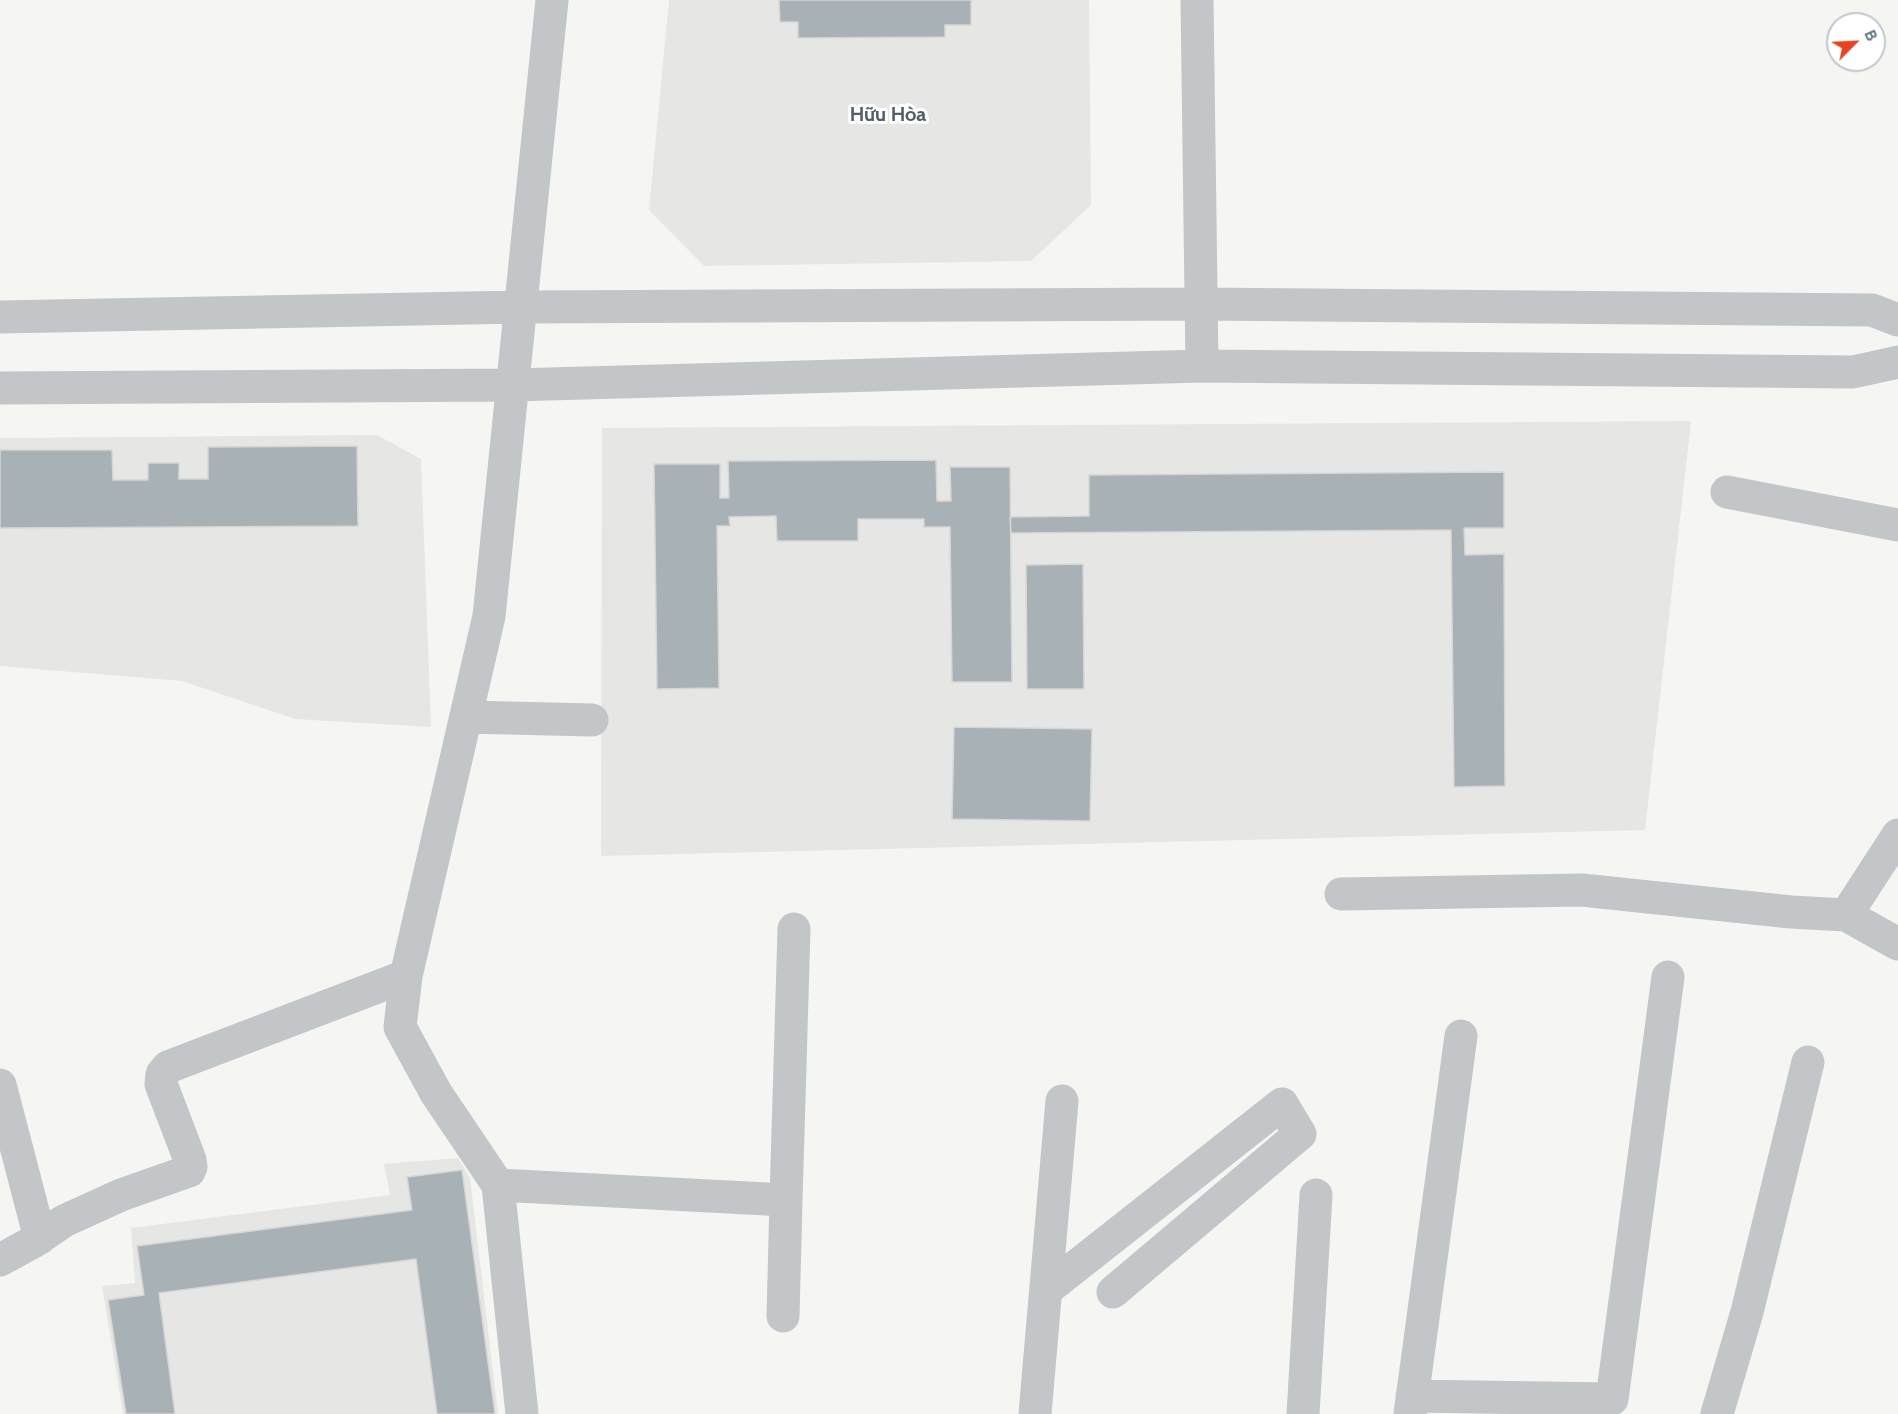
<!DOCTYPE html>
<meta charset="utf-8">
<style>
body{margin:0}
#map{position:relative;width:1898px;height:1414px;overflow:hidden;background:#f5f5f1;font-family:Cabin,sans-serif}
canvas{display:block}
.north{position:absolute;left:1826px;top:12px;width:60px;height:60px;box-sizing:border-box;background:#fff;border:2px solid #c1c8cd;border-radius:50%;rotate:66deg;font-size:16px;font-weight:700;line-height:24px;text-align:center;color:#637683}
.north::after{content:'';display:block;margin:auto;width:21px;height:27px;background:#e64420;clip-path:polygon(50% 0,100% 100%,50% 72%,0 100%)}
</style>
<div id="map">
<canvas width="1898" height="1414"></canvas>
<div class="north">B</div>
</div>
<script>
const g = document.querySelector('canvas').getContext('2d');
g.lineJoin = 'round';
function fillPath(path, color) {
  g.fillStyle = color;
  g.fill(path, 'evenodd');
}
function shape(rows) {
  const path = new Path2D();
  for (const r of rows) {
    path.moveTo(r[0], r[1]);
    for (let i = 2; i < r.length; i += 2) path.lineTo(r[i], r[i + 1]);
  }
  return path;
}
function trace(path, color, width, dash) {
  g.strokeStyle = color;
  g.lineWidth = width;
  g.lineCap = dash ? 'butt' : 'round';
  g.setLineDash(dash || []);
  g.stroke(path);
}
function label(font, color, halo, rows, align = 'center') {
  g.font = font + ' Cabin,sans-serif';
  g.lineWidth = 6;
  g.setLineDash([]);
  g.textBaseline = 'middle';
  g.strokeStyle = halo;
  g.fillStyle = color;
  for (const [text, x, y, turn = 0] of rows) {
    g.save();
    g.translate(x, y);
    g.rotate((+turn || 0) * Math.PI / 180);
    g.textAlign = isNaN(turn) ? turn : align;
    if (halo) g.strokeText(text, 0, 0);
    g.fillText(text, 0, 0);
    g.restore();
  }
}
const built = shape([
 [669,0,1089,0,1091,205,1031,261,704,266,649,210],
 [1691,421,1645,830,601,856,602,428],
 [377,435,421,459,431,727,295,719,182,681,0,666,0,438],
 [458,1158,470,1178,498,1414,123,1414,102,1286,135,1283,131,1228,390,1195,384,1164]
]);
const building = shape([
 [779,0,971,0,971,25,945,25,945,37,798,38,798,22,780,22,779,0],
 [357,446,358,526,0,528,0,450,112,450,113,480,148,480,148,463,179,463,179,479,208,479,208,447,357,446],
 [936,460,937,501,951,501,950,467,1010,467,1012,682,952,682,950,527,924,527,924,519,858,519,858,541,777,541,776,516,729,517,730,526,717,526,719,688,657,689,654,464,720,464,720,498,729,498,728,461,936,460],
 [1504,472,1504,528,1464,528,1465,555,1504,554,1505,786,1454,787,1451,530,1011,533,1010,517,1089,516,1089,475,1504,472],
 [1083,564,1084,689,1027,689,1026,565,1083,564],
 [954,727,1092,729,1090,821,952,819,954,727],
 [462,1170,495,1414,437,1414,416,1259,159,1293,175,1414,126,1414,108,1300,144,1295,137,1246,412,1210,407,1177,462,1170]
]);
const minor = shape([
 [1197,0,1202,366],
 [0,317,520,307,1201,304,1872,310,1898,320],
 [0,388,512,385,1202,366,1853,372,1898,362],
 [1727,492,1898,525],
 [466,717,592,720],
 [1341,894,1582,890,1791,912,1846,915,1898,944],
 [1846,915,1898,835],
 [0,1085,40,1238],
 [498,1185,786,1200,794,929],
 [0,1260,33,1242,64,1221,121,1195,189,1171,191,1167,190,1160,161,1084,162,1074,168,1067,406,976],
 [1046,1290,1282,1104,1300,1134,1113,1292],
 [783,1316,786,1200],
 [1412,1396,1612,1399,1668,977],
 [522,1414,498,1185,436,1093,400,1027,406,976,489,616,552,0],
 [1035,1414,1062,1101],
 [1303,1414,1316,1195],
 [1410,1414,1461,1036],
 [1717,1414,1747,1312,1808,1062]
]);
const neighbourhoodNames = [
 ["Hữu Hòa",888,115]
];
fillPath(built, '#e6e6e5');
fillPath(building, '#a8b1b6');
trace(building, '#d6d6d4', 1.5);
trace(minor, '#c2c6c9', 33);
label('bold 20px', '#515f68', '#fff', neighbourhoodNames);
</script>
